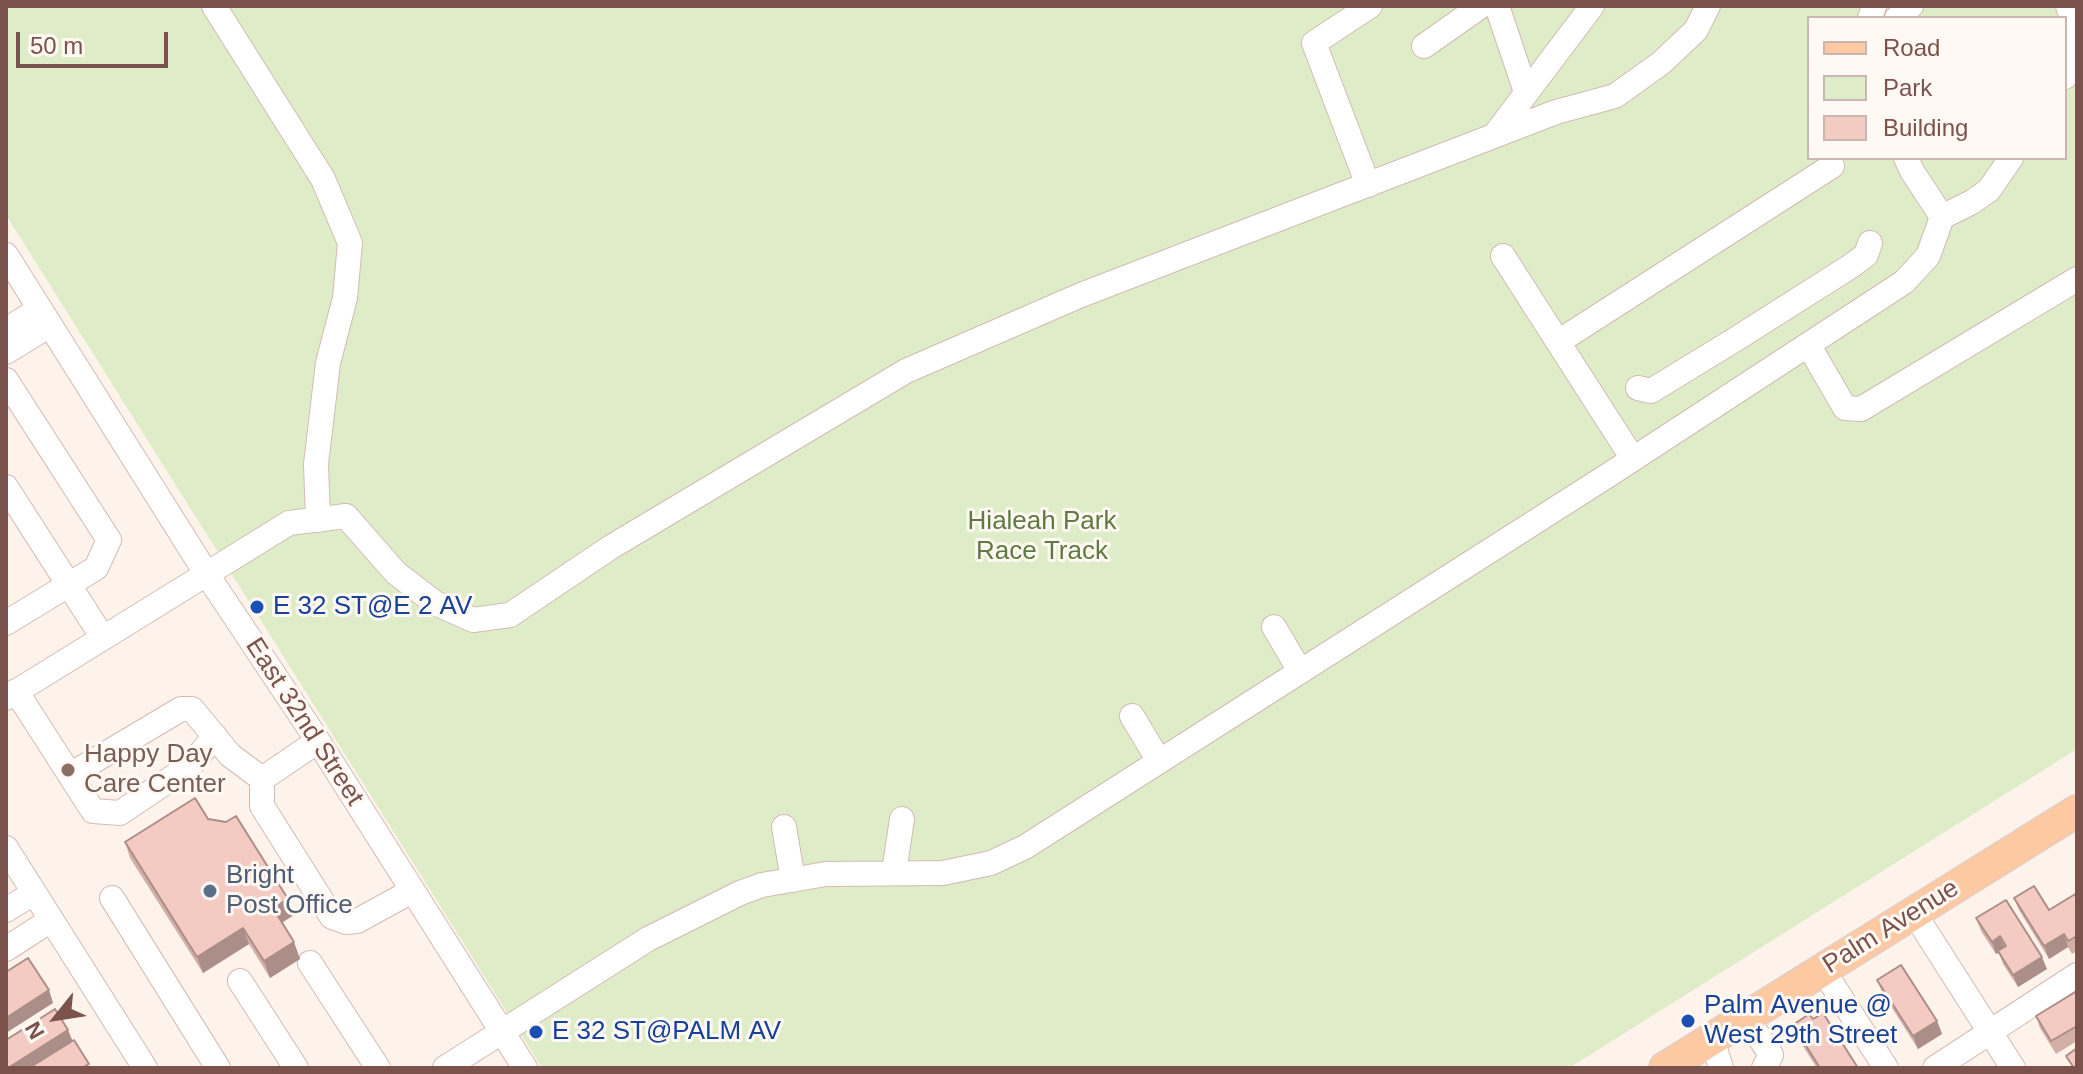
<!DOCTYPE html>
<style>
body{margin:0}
#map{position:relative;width:2083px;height:1074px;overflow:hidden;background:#fdf3eb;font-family:Helvetica,sans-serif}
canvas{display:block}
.frame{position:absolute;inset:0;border:8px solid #7b534c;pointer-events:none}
.legend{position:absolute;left:1807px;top:16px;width:260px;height:144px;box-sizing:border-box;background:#fff8f3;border:2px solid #cab6b0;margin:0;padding:10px 14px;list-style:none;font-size:24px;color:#7b534c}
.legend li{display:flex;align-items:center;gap:16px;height:40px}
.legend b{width:40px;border:2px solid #cab6b0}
.north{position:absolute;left:16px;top:978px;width:80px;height:80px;-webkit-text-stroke:6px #fff8f3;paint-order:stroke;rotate:240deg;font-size:22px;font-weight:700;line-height:32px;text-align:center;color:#7b534c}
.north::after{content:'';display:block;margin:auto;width:28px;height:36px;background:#7b534c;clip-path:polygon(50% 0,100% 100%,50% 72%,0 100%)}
.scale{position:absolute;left:16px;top:32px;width:152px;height:36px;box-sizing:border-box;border:4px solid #7b534c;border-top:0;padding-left:10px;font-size:24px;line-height:28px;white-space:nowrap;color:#7b534c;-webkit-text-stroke:6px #fff8f3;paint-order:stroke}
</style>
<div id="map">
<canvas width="2083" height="1074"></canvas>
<div class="frame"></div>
<ul class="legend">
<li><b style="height:10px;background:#fdc9a3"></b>Road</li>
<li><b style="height:22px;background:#deedc8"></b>Park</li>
<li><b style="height:22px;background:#f4cbc2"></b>Building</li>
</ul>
<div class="north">N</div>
<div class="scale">50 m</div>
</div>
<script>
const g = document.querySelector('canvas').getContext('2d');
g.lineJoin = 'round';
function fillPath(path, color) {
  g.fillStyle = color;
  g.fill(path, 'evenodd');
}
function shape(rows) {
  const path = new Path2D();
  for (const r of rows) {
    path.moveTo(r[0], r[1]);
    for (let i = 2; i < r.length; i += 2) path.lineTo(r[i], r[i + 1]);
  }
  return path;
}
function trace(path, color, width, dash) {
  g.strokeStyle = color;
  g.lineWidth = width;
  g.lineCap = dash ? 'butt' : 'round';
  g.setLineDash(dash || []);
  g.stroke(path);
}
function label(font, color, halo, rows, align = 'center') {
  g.font = font + ' Helvetica,sans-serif';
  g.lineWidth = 6;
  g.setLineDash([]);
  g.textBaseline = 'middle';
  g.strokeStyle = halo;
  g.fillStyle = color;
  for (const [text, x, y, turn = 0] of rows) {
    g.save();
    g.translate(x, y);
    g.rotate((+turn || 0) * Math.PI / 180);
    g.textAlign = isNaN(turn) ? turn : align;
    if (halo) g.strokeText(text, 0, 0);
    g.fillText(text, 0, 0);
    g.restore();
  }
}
const green = shape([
 [6,6,2077,6,2077,749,1569,1068,542,1068,6,215],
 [1809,18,2065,18,2065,158,1809,158]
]);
const minor = shape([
 [214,6,323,179,350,243,345,298,328,363,316,464,318,520],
 [1497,6,1526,92],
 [1870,18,1874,6],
 [1897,18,1911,6],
 [1424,46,1481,6],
 [2065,77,2076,55,2075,27,2068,6],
 [1494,136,1592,6],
 [1906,158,1912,171,1942,217,1972,202,1989,190,2011,158],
 [1368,185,1314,43,1370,6],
 [6,255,206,573,318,741,525,1068],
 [1503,256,1633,459],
 [6,330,40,309],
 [1558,342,1832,166],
 [1809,346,1845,408,1861,409,2077,279],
 [6,352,50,325],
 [6,380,109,540,96,568,6,623],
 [1638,388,1651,391,1736,339,1851,266,1866,255,1870,243],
 [6,487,103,638],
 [1274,627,1300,671],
 [16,691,93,811,120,813,191,765,215,736],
 [6,698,289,523,346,516,396,573,435,603,473,620,510,615,611,547,906,371,1081,295,1556,112,1615,96,1661,63,1696,30,1708,6],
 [1132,716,1159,761],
 [70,775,181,709,192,709,230,755,262,779],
 [262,779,262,806,332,917,346,922,357,921,412,891],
 [262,779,318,741],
 [784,827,793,880],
 [6,848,145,1068],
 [894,872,902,819],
 [112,898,218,1068],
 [6,910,34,893],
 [1914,913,2013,1068],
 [6,949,51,920],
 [310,963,378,1068],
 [1823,970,1886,1068],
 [240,981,296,1068],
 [1746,1017,1771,1055,1764,1068],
 [1712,1039,1721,1068],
 [445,1068,648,939,740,893,762,885,826,874,943,873,991,863,1025,847,1607,476,1904,282,1928,256,1942,217],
 [1935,1068,2077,975]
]);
const major = shape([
 [1665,1068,2077,811]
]);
const wall = shape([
 [208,819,288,899,294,915,282,923,300,959,270,978,249,944,203,973,130,858,125,842],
 [2077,893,2077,951,2072,954,2068,947,2049,959,2019,910,2014,898,2049,910],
 [1976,918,2047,969,2018,987,2003,964,1999,953,1996,954,1981,931],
 [1877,980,1937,1021,1942,1034,1918,1049,1882,992],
 [2077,991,2077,1041,2056,1054,2040,1028,2036,1016],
 [1813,1019,1858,1068,1817,1068,1797,1037,1793,1025]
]);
const shadedWall = shape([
 [288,899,294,915,279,924,273,908],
 [243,928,249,944,203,973,197,957],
 [2064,934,2068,947,2049,959,2044,946],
 [2000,936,2005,949,1996,954,1992,942],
 [294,942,300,959,270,978,264,961],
 [2042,957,2047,969,2018,987,2013,975],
 [49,990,53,1003,6,1033,6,1018],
 [1937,1021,1942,1034,1918,1049,1913,1036],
 [68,1030,73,1042,32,1068,8,1068]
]);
const building = shape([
 [195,798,208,819,226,822,236,816,288,899,273,908,294,942,264,961,243,928,197,957,125,842,195,798],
 [2034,886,2049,910,2077,893,2077,936,2068,941,2064,934,2044,946,2014,898,2034,886],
 [2006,900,2042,957,2013,975,1998,951,2006,946,2000,936,1992,942,1976,918,2006,900],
 [28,958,49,990,6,1018,6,972,28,958],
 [1901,965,1937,1021,1913,1036,1877,980,1901,965],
 [2077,991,2077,1026,2051,1041,2036,1016,2077,991],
 [55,1009,68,1030,8,1068,6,1068,6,1040,55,1009],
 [1823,1013,1858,1068,1820,1068,1793,1025,1809,1014,1813,1019,1823,1013],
 [74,1040,89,1064,82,1068,29,1068,74,1040],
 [2077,1048,2077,1068,2074,1068,2066,1056,2077,1048]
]);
const markers = [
 [257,607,8,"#1a4fb4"],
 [68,770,8,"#8d6e63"],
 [210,891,8,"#5c6f8a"],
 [1688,1021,8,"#1a4fb4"],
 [536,1032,8,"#1a4fb4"]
];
const parkNames = [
 ["Hialeah Park",1042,522],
 ["Race Track",1042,552]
];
const transitNames = [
 ["E 32 ST@E 2 AV",273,607],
 ["Palm Avenue @",1704,1006],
 ["West 29th Street",1704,1036],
 ["E 32 ST@PALM AV",552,1032]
];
const streetNames = [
 ["East 32nd Street",304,722,57],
 ["Palm Avenue",1891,927,-32]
];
const educationNames = [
 ["Happy Day",84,755],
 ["Care Center",84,785]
];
const serviceNames = [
 ["Bright",226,876],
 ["Post Office",226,906]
];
fillPath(green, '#deedc8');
trace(minor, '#d4bab2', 26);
trace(major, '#dacfcd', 34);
trace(minor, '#fff', 24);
trace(major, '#fdc9a3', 32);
fillPath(wall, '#d2afa7');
fillPath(shadedWall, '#ab8e88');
fillPath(building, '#f4cbc2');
trace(building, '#ab8e88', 2);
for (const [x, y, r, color] of markers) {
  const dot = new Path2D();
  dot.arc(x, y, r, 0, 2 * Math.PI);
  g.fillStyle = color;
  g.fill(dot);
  trace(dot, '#fff8f3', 3);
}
label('26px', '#5e7a40', '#fff8f3', parkNames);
label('26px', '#164399', '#fff8f3', transitNames, 'left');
label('26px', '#7b534c', '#fff8f3', streetNames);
label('26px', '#785e54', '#fff8f3', educationNames, 'left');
label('26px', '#4e5e75', '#fff8f3', serviceNames, 'left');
</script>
